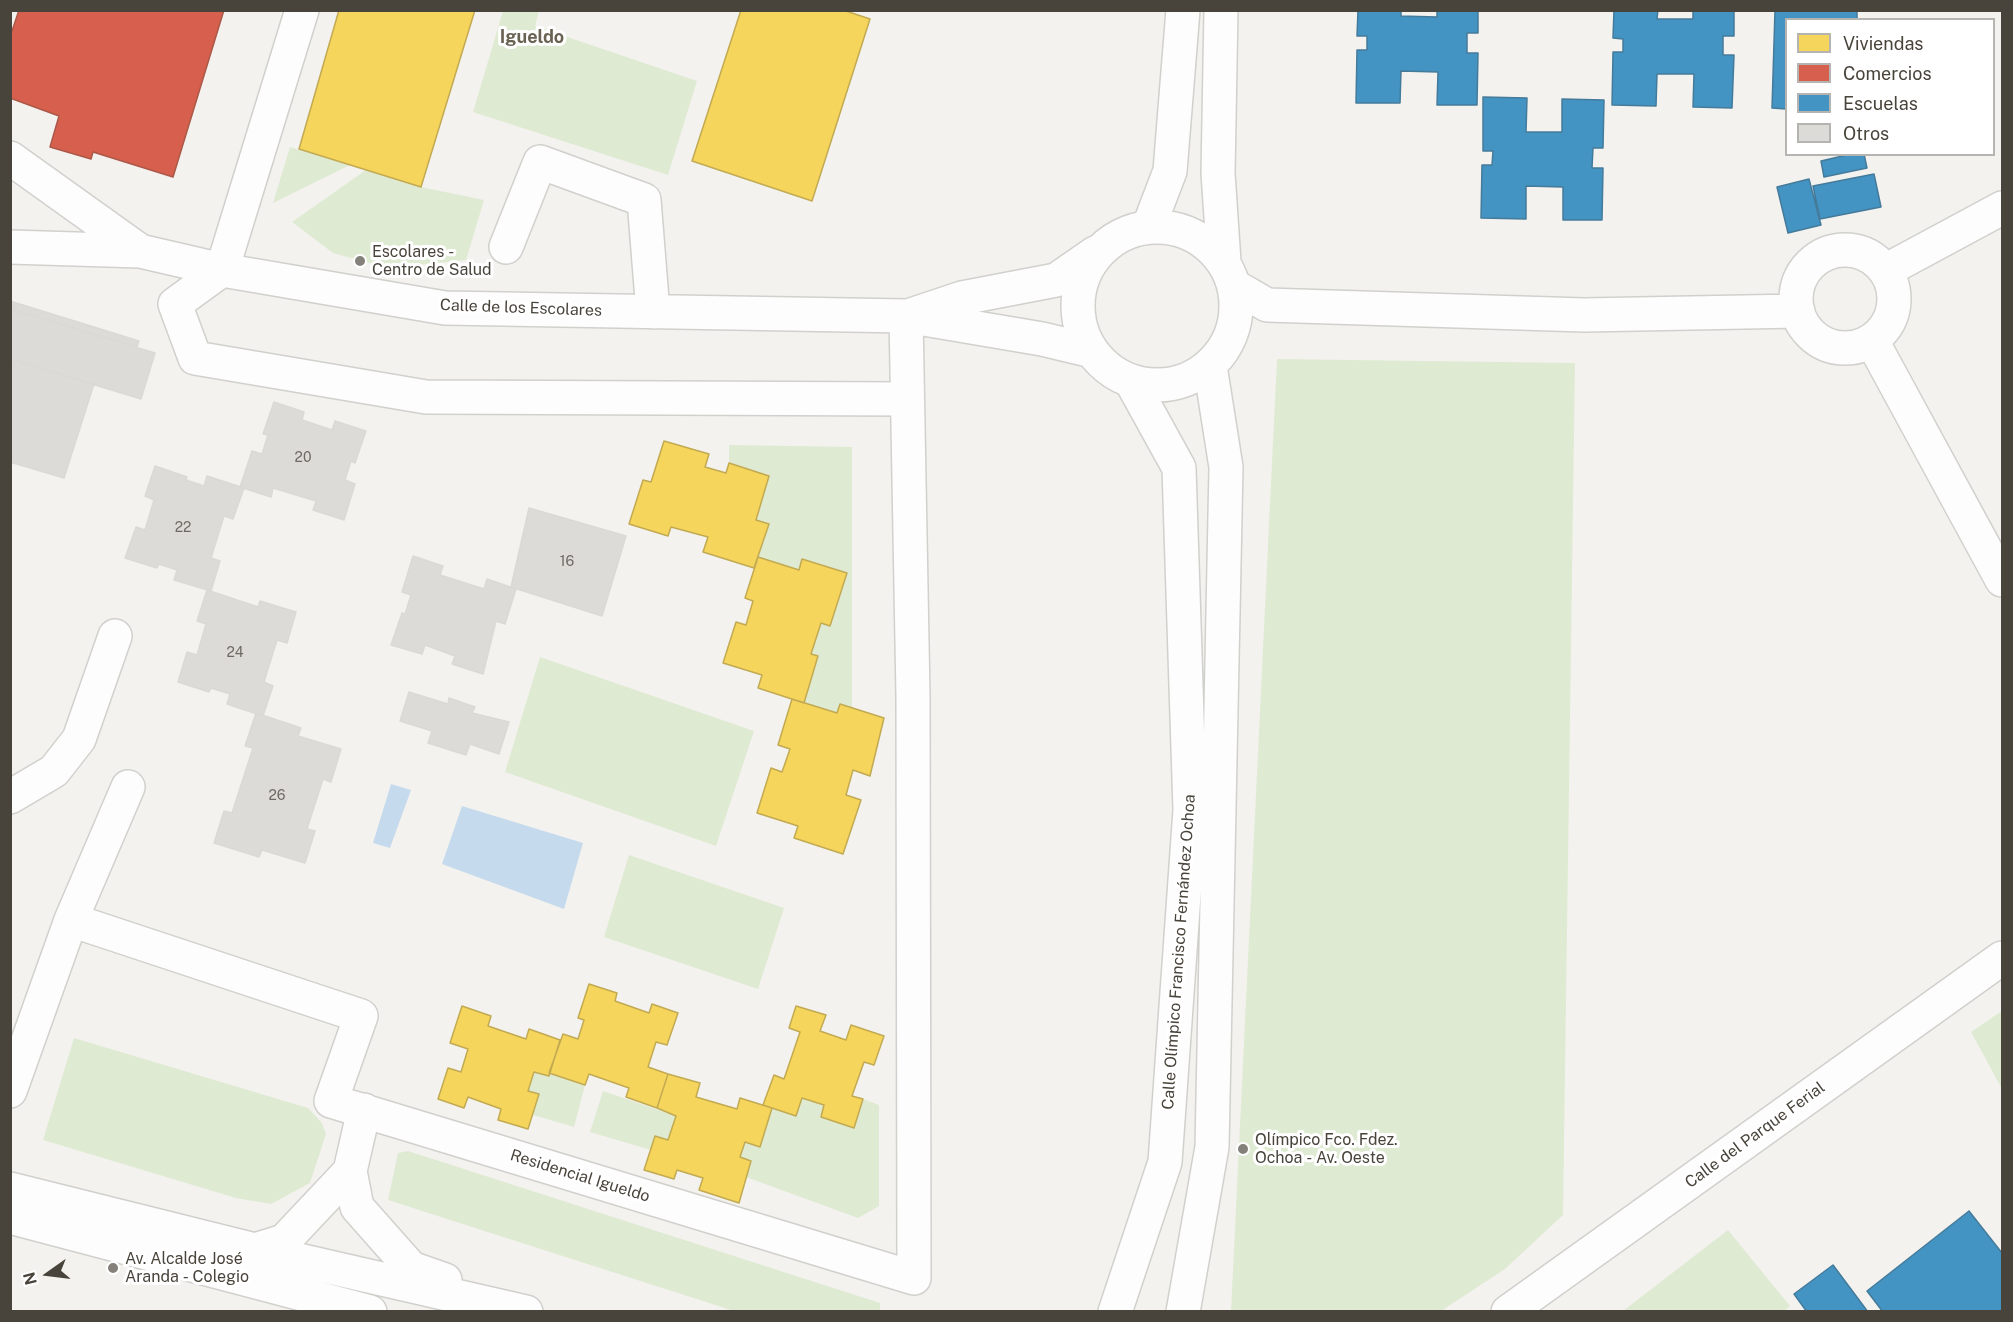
<!DOCTYPE html>
<meta charset="utf-8">
<style>
body{margin:0}
#map{position:relative;width:2013px;height:1322px;overflow:hidden;background:#f3f2ef;font-family:"Public Sans",sans-serif}
canvas{display:block}
.frame{position:absolute;inset:0;border:12px solid #49443b;pointer-events:none}
.legend{position:absolute;left:1785px;top:18px;width:210px;height:138px;box-sizing:border-box;background:#fff;border:2px solid #b6b4b1;margin:0;padding:8px 10px;list-style:none;font-size:18px;color:#49443b}
.legend li{display:flex;align-items:center;gap:12px;height:30px}
.legend b{width:30px;border:2px solid #b6b4b1}
.north{position:absolute;left:18px;top:1244px;width:60px;height:60px;-webkit-text-stroke:4px #fff;paint-order:stroke;rotate:256deg;font-size:16px;font-weight:700;line-height:24px;text-align:center;color:#49443b}
.north::after{content:'';display:block;margin:auto;width:21px;height:27px;background:#49443b;clip-path:polygon(50% 0,100% 100%,50% 72%,0 100%)}
</style>
<div id="map">
<canvas width="2013" height="1322"></canvas>
<div class="frame"></div>
<ul class="legend">
<li><b style="height:16px;background:#f6d55c"></b>Viviendas</li>
<li><b style="height:16px;background:#d6604d"></b>Comercios</li>
<li><b style="height:16px;background:#4393c3"></b>Escuelas</li>
<li><b style="height:16px;background:#dcdbd7"></b>Otros</li>
</ul>
<div class="north">N</div>
</div>
<script>
const g = document.querySelector('canvas').getContext('2d');
g.lineJoin = 'round';
function fillPath(path, color) {
  g.fillStyle = color;
  g.fill(path, 'evenodd');
}
function shape(rows) {
  const path = new Path2D();
  for (const r of rows) {
    if (r.length === 3) {
      path.moveTo(r[0] + r[2], r[1]);
      path.arc(r[0], r[1], r[2], 0, 2 * Math.PI);
      continue;
    }
    path.moveTo(r[0], r[1]);
    for (let i = 2; i < r.length; i += 2) path.lineTo(r[i], r[i + 1]);
  }
  return path;
}
function trace(path, color, width, dash) {
  g.strokeStyle = color;
  g.lineWidth = width;
  g.lineCap = dash ? 'butt' : 'round';
  g.setLineDash(dash || []);
  g.stroke(path);
}
function label(font, color, halo, rows, align = 'center') {
  g.font = font + ' "Public Sans",sans-serif';
  g.lineWidth = 6;
  g.setLineDash([]);
  g.textBaseline = 'middle';
  g.strokeStyle = halo;
  g.fillStyle = color;
  for (const [text, x, y, turn = 0] of rows) {
    g.save();
    g.translate(x, y);
    g.rotate((+turn || 0) * Math.PI / 180);
    g.textAlign = isNaN(turn) ? turn : align;
    if (halo) g.strokeText(text, 0, 0);
    g.fillText(text, 0, 0);
    g.restore();
  }
}
const green = shape([
 [503,11,539,11,535,26,697,81,668,175,473,112],
 [290,147,350,165,273,203],
 [366,170,421,187,484,200,466,260,388,268,333,253,292,222],
 [1277,359,1575,363,1563,1215,1505,1269,1441,1311,1231,1311],
 [729,445,852,447,852,708,840,705,837,713,804,703,818,656,811,654,821,623,830,626,802,559,799,570,758,557,769,524,756,520,769,476,729,463],
 [540,657,754,731,716,846,505,772],
 [629,855,784,908,758,989,604,937],
 [2002,1011,2002,1089,1971,1032],
 [74,1038,308,1108,322,1123,326,1134,310,1183,271,1204,236,1198,43,1140],
 [535,1072,548,1076,549,1073,585,1085,574,1127,533,1115,539,1094,528,1091],
 [603,1091,676,1116,668,1140,655,1136,651,1150,590,1132],
 [802,1098,824,1105,821,1117,854,1128,863,1099,879,1105,879,1206,858,1218,746,1177,751,1161,740,1157,745,1142,759,1147,772,1108,796,1116],
 [408,1151,880,1303,880,1311,734,1311,388,1200,398,1153],
 [1728,1230,1790,1306,1783,1312,1623,1311]
]);
const water = shape([
 [391,784,411,790,390,848,373,843],
 [462,806,583,843,564,909,442,864]
]);
const homes = shape([
 [339,10,475,10,421,187,299,149,339,10],
 [741,10,843,10,870,19,812,201,692,161,741,10],
 [664,441,709,454,705,467,726,473,729,463,769,476,756,520,769,524,754,568,703,552,708,537,671,527,668,536,629,524,643,480,651,482,664,441],
 [758,557,799,570,802,559,847,573,830,626,821,623,811,654,818,656,804,703,758,688,762,675,723,663,736,622,746,625,753,601,745,598,758,557],
 [792,699,837,713,840,704,884,718,870,776,853,770,846,795,861,800,843,854,794,838,798,826,757,813,771,768,782,772,790,749,778,745,792,699],
 [589,984,617,993,615,1001,649,1013,652,1004,678,1013,667,1045,656,1042,648,1067,668,1074,657,1108,626,1097,629,1088,589,1074,585,1085,549,1073,563,1034,578,1039,584,1020,578,1018,589,984],
 [462,1006,491,1016,488,1026,526,1039,529,1029,560,1040,549,1076,534,1072,528,1091,539,1094,528,1129,498,1120,501,1109,468,1097,464,1108,438,1099,448,1068,461,1072,468,1049,450,1043,462,1006],
 [796,1006,826,1015,820,1031,846,1040,851,1025,884,1036,874,1065,864,1062,852,1096,863,1099,854,1128,821,1117,824,1105,802,1098,796,1116,763,1105,774,1075,784,1079,800,1032,789,1028,796,1006],
 [668,1074,700,1083,696,1097,737,1109,740,1098,772,1108,760,1147,745,1142,740,1157,751,1161,739,1203,699,1190,703,1178,677,1170,674,1179,644,1170,655,1136,668,1140,676,1116,657,1108,668,1074]
]);
const shops = shape([
 [19,10,224,10,173,177,93,152,91,159,50,147,59,116,10,98,10,37,19,10]
]);
const schools = shape([
 [1358,10,1401,10,1401,16,1437,17,1437,10,1478,10,1478,33,1467,33,1467,53,1478,53,1477,105,1437,105,1438,72,1401,71,1400,103,1356,103,1357,50,1367,50,1367,36,1357,36,1358,10],
 [1614,10,1658,10,1657,19,1693,19,1693,10,1734,10,1734,36,1723,36,1723,55,1734,55,1732,108,1693,107,1694,74,1657,74,1656,106,1612,105,1613,52,1623,52,1623,39,1613,38,1614,10],
 [1775,10,1857,10,1857,20,1786,20,1786,109,1772,108,1775,10],
 [1483,97,1527,98,1526,132,1562,132,1562,99,1604,100,1603,148,1593,148,1592,168,1603,168,1602,220,1563,220,1563,187,1526,186,1526,219,1481,218,1482,165,1492,165,1493,151,1483,151,1483,97],
 [1851,154,1864,154,1867,168,1824,177,1821,161,1851,154],
 [1874,174,1881,207,1820,219,1813,186,1874,174],
 [1809,179,1821,225,1788,233,1777,187,1809,179],
 [1969,1211,2002,1253,2002,1312,1883,1312,1867,1291,1969,1211],
 [1833,1265,1868,1312,1807,1312,1794,1294,1833,1265]
]);
const building = shape([
 [10,301,139,341,137,347,10,309,10,301],
 [10,309,155,353,141,399,10,359,10,309],
 [10,359,94,384,64,478,10,462,10,359],
 [274,402,304,412,302,420,332,430,335,421,366,431,355,463,351,461,345,480,355,484,344,520,313,510,316,501,273,488,271,497,240,487,252,451,262,454,268,435,263,434,274,402],
 [155,466,187,477,186,480,204,486,207,476,244,488,233,519,224,516,211,558,220,561,211,591,174,580,177,570,159,564,157,568,125,558,136,527,145,530,154,500,145,496,155,466],
 [529,508,626,536,602,616,511,587,529,508],
 [413,556,443,566,440,575,484,589,487,579,516,589,505,624,496,621,483,674,452,664,455,656,425,645,422,654,391,645,402,613,405,614,411,595,402,592,413,556],
 [207,590,258,607,260,601,296,612,287,643,277,640,264,682,273,686,263,716,227,704,230,694,211,688,209,692,178,682,187,652,197,655,206,624,197,621,207,590],
 [409,692,448,704,449,698,475,707,472,713,509,722,499,754,470,744,466,755,428,743,432,731,400,721,409,692],
 [256,713,301,728,298,736,341,749,331,782,323,779,307,829,315,831,305,863,262,850,259,857,214,843,224,811,232,813,253,748,245,746,256,713]
]);
const minor = shape([
 [302,10,222,270,175,304,195,358,426,397,907,399],
 [1221,10,1218,173,1224,262],
 [10,158,140,251],
 [1149,226,1170,171,1183,10],
 [1157,306,79],
 [10,247,140,251,222,270,445,308,906,316,1042,339,1092,351],
 [506,247,540,162,644,200,653,312],
 [1845,299,49],
 [1885,271,2002,208],
 [1236,287,1267,305,1584,315,1798,311],
 [911,315,962,298,1056,280,1095,253],
 [1872,341,2002,580],
 [10,797,54,771,79,739,115,636],
 [71,920,361,1016,331,1101,914,1278,913,697,906,316],
 [10,1091,71,920,128,787],
 [350,1171,357,1207,411,1268,445,1280],
 [10,1189,255,1250,526,1312],
 [10,1217,370,1312],
 [255,1250,284,1241,350,1171,364,1110],
 [1115,1312,1165,1162,1190,810,1179,468,1131,381],
 [1183,1312,1212,1147,1226,467,1210,366],
 [1508,1312,2002,958]
]);
const markers = [
 [360,261,6,"#84817a"],
 [1243,1149,6,"#84817a"],
 [113,1268,6,"#84817a"]
];
const numberNames = [
 ["20",303,458],
 ["22",183,528],
 ["16",567,562],
 ["24",235,653],
 ["26",277,796]
];
const poiNames = [
 ["Escolares -",372,252],
 ["Centro de Salud",372,270],
 ["Olímpico Fco. Fdez.",1255,1140],
 ["Ochoa - Av. Oeste",1255,1158],
 ["Av. Alcalde José",125,1259],
 ["Aranda - Colegio",125,1277]
];
const streetNames = [
 ["Calle de los Escolares",521,308,2],
 ["Calle Olímpico Francisco Fernández Ochoa",1179,952,-86],
 ["Calle del Parque Ferial",1755,1135,-36],
 ["Residencial Igueldo",580,1176,17]
];
const neighbourhoodNames = [
 ["Igueldo",532,37]
];
fillPath(green, '#dfead2');
fillPath(water, '#c5daec');
fillPath(homes, '#f6d55c');
trace(homes, '#c2aa52', 1.5);
fillPath(shops, '#d6604d');
trace(shops, '#ac5848', 1.5);
fillPath(schools, '#4393c3');
trace(schools, '#457b9a', 1.5);
fillPath(building, '#dcdbd7');
trace(building, '#dbd9d5', 1.5);
trace(minor, '#d1d0cc', 36);
trace(minor, '#fdfdfd', 33);
for (const [x, y, r, color] of markers) {
  const dot = new Path2D();
  dot.arc(x, y, r, 0, 2 * Math.PI);
  g.fillStyle = color;
  g.fill(dot);
  trace(dot, '#fff', 2);
}
label('14px', '#6e6a63', null, numberNames);
label('16px', '#49443b', '#fff', poiNames, 'left');
label('16px', '#49443b', '#fff', streetNames);
label('bold 18px', '#6a6353', '#fff', neighbourhoodNames);
</script>
